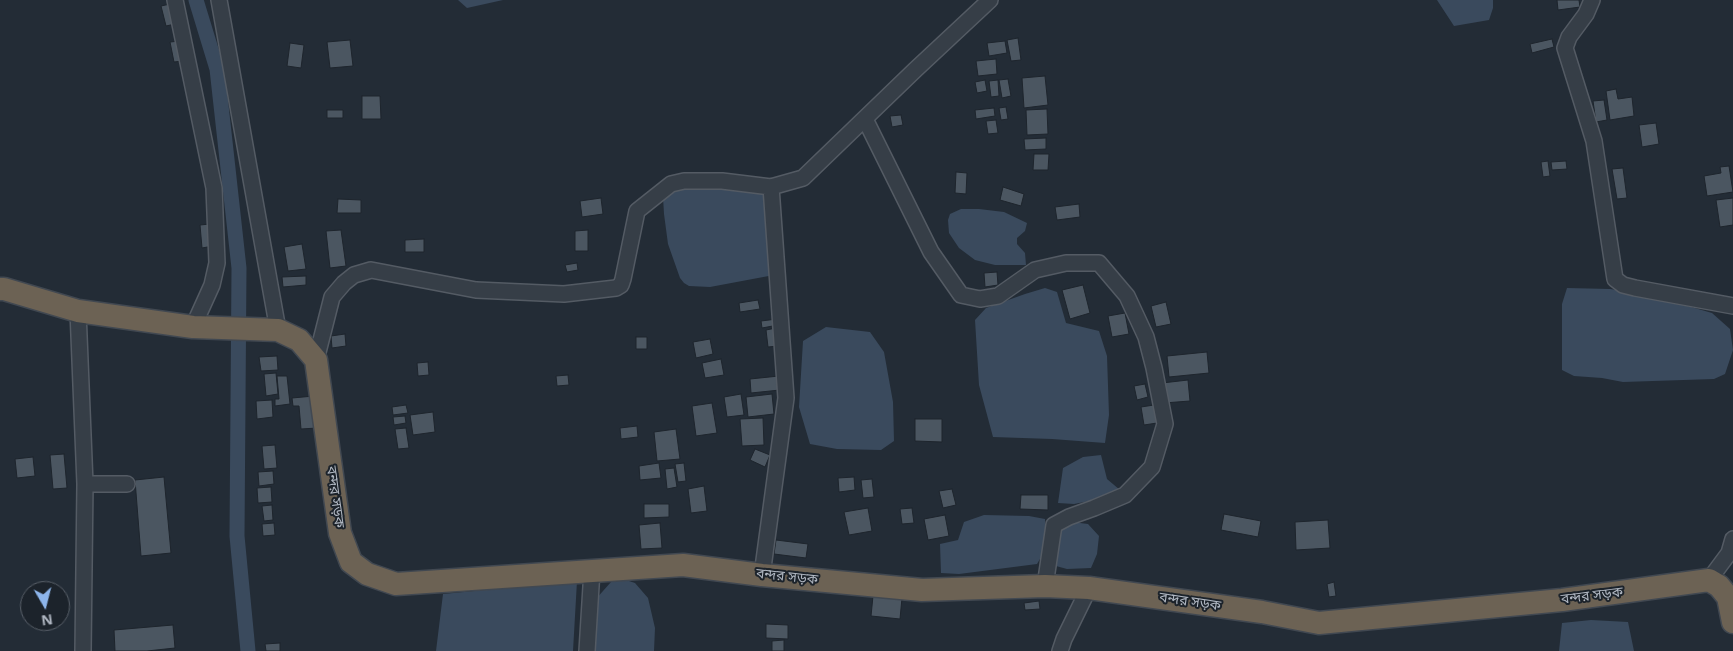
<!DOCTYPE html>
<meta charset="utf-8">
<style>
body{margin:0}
#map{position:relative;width:1733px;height:651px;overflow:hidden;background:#232c36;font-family:"Noto Sans",sans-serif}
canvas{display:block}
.north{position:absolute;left:20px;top:581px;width:50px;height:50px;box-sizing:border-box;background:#1c232b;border:1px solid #585f68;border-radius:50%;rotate:172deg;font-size:14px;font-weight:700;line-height:20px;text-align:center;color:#b1b8c3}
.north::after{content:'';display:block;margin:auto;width:18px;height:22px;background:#8db5eb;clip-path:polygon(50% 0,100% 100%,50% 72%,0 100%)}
</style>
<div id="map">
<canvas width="1733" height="651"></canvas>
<div class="north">N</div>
</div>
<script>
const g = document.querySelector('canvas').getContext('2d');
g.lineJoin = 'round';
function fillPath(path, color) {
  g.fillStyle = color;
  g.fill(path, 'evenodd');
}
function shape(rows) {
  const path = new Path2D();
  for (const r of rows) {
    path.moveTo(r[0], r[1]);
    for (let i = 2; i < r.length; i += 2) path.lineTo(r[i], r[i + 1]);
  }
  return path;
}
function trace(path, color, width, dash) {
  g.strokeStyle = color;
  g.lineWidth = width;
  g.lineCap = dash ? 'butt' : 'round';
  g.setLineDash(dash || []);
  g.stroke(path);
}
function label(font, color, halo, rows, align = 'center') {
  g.font = font + ' "Noto Sans","Noto Sans Bengali",sans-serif';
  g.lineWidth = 4;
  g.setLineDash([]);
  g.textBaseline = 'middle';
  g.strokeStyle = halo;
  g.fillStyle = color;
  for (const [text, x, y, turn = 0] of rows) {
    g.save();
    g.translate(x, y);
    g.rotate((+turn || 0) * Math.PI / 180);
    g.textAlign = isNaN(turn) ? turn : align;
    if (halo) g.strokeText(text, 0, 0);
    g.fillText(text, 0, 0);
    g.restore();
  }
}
const water = shape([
 [458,0,538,0,503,0,467,8],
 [1437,0,1493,0,1493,8,1489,20,1454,26],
 [702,183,765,193,774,275,710,287,689,286,684,283,680,278,668,244,664,214,663,197,667,191],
 [961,209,979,209,1004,212,1027,223,1025,231,1017,238,1017,244,1025,253,1026,265,995,265,975,260,959,248,949,233,948,220,950,214],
 [1045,288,1057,292,1066,323,1099,331,1107,356,1109,415,1105,443,1052,439,993,437,979,385,975,320,986,308,1025,294],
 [1567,288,1610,289,1650,295,1712,313,1730,329,1733,350,1725,374,1714,379,1623,382,1602,378,1574,376,1562,370,1562,304],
 [826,327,870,332,884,352,893,402,894,441,881,450,837,449,810,444,799,407,803,341],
 [1101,455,1107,479,1120,490,1105,498,1074,504,1058,503,1063,468,1083,457],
 [984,515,1029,516,1045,519,1047,547,1037,564,959,574,941,573,940,544,958,540,964,522],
 [1072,522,1088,524,1099,536,1097,554,1091,568,1067,569,1056,566,1061,530],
 [626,580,635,583,648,598,655,628,654,651,592,651,595,600,611,582],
 [577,581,573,651,436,651,443,594],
 [1591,620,1628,622,1634,651,1559,651,1562,623]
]);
const canal = shape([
 [196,0,217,69,239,268,237,536,248,651]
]);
const building = shape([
 [1557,0,1579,0,1580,7,1558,10,1557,0],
 [170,4,175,24,166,26,161,6,170,4],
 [1018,38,1021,60,1011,61,1007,40,1018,38],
 [1552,39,1554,47,1532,53,1530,44,1552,39],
 [350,40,353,66,330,68,327,42,350,40],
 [180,41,183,61,174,62,170,42,180,41],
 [1005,41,1007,53,989,56,987,43,1005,41],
 [290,43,304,45,301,68,287,66,290,43],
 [996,59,997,74,978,76,976,61,996,59],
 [1045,76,1048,105,1024,108,1022,78,1045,76],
 [1008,79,1011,96,1002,98,999,80,1008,79],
 [985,80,987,91,977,93,975,82,985,80],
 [998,80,999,96,991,97,989,81,998,80],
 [1616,89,1618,99,1632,97,1634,116,1610,120,1606,91,1616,89],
 [362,96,380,96,381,119,362,119,362,96],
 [1604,100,1607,120,1596,122,1593,101,1604,100],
 [1006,107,1008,119,1001,120,999,108,1006,107],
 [994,108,995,116,976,119,975,110,994,108],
 [1047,109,1048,134,1027,135,1026,110,1047,109],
 [327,110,343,110,343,118,327,118,327,110],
 [901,115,903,125,892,127,890,116,901,115],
 [996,120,998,133,988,134,986,121,996,120],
 [1656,123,1659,144,1642,147,1639,125,1656,123],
 [1046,138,1046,149,1025,150,1024,139,1046,138],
 [1034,154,1049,154,1048,170,1033,170,1034,154],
 [1548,161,1550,176,1543,177,1541,162,1548,161],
 [1566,161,1567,169,1552,170,1551,162,1566,161],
 [1729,166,1733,192,1707,196,1704,176,1721,173,1720,167,1729,166],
 [1623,168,1627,198,1617,199,1612,169,1623,168],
 [956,172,967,173,966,194,955,193,956,172],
 [1003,187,1024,194,1021,206,1000,200,1003,187],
 [601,198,603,214,582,217,580,201,601,198],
 [1733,198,1733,225,1720,227,1716,200,1733,198],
 [338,199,361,200,361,213,337,213,338,199],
 [1079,204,1080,217,1057,220,1055,207,1079,204],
 [210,224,213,246,202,248,200,225,210,224],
 [341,230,346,266,330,268,326,231,341,230],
 [588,230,588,251,575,251,575,231,588,230],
 [424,239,424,252,405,252,405,240,424,239],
 [302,244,306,269,288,271,284,247,302,244],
 [577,263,578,270,567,272,565,265,577,263],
 [997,272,998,285,985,287,984,273,997,272],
 [306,276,306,285,283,287,282,277,306,276],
 [1083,285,1090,313,1070,319,1062,290,1083,285],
 [758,300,760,309,740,312,739,303,758,300],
 [1166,302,1171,324,1156,327,1151,306,1166,302],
 [1125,313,1129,334,1112,337,1108,316,1125,313],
 [777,319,778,325,762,328,761,321,777,319],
 [776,328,779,346,768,347,766,330,776,328],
 [345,334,346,346,332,348,331,336,345,334],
 [636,337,647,337,647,349,636,349,636,337],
 [710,339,713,354,696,358,693,342,710,339],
 [1207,352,1209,373,1169,377,1167,356,1207,352],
 [277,356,278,370,261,371,259,357,277,356],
 [721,359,724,375,705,378,702,363,721,359],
 [428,362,429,375,418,376,417,363,428,362],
 [276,373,278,394,266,396,264,374,276,373],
 [568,375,569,385,557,386,556,376,568,375],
 [277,376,287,376,290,404,275,406,275,399,279,399,277,376],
 [779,376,780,390,751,393,750,379,779,376],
 [1188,380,1190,401,1164,403,1162,383,1188,380],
 [1145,384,1148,397,1137,400,1134,386,1145,384],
 [741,394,744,415,727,417,724,397,741,394],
 [772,394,774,414,748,417,746,397,772,394],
 [314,396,317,428,301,429,299,406,293,406,292,398,314,396],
 [272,400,273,417,257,419,256,401,272,400],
 [712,403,717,433,696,436,692,406,712,403],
 [406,405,408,413,393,415,392,407,406,405],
 [1154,405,1157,423,1144,425,1141,407,1154,405],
 [433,412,435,432,413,435,410,415,433,412],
 [405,416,406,423,394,425,393,417,405,416],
 [763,418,764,445,742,446,740,419,763,418],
 [915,419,942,419,942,442,915,441,915,419],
 [637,426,638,437,621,439,620,428,637,426],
 [406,428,409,448,398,449,395,429,406,428],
 [676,429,680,459,657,461,654,432,676,429],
 [275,445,277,468,264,469,262,446,275,445],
 [755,449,770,455,765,467,750,460,755,449],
 [64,454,67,488,53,489,50,455,64,454],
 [33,457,35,476,17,478,15,459,33,457],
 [659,463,661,478,640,480,639,466,659,463],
 [684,463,686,481,678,482,675,464,684,463],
 [674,468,677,487,667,489,665,469,674,468],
 [273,471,274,484,259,486,258,472,273,471],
 [164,477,171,553,141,556,135,480,164,477],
 [854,477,855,490,839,492,838,478,854,477],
 [872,479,874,497,863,498,861,480,872,479],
 [704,486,707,511,691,513,688,489,704,486],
 [271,487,272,502,258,503,257,488,271,487],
 [952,489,956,505,943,508,939,491,952,489],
 [1021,495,1048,495,1048,510,1020,509,1021,495],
 [644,504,669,504,669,517,644,518,644,504],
 [272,505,273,520,264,521,262,506,272,505],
 [868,508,872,531,849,535,844,512,868,508],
 [912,508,914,523,902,524,900,509,912,508],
 [1224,514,1261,521,1258,537,1221,530,1224,514],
 [945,515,949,536,928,540,924,519,945,515],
 [1328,520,1330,548,1296,550,1295,522,1328,520],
 [274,523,275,535,263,536,262,524,274,523],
 [660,523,662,548,641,549,639,525,660,523],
 [776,540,808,544,806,558,774,554,776,540],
 [1334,582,1336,596,1329,597,1327,584,1334,582],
 [873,596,902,598,900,619,871,616,873,596],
 [1039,601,1040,609,1025,610,1024,603,1039,601],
 [766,624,788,625,788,639,766,638,766,624],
 [173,625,175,648,147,651,115,651,114,630,173,625],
 [784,640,784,651,772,651,772,641,784,640],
 [280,643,280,651,266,651,265,644,280,643]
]);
const minor = shape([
 [175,0,214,188,217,263,212,285,193,327],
 [219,0,278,330],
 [1592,0,1586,14,1569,37,1565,48,1594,141,1615,279,1623,285,1635,288,1733,306],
 [865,119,931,252,961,295,980,299,998,296,1035,270,1066,263,1099,263,1127,296,1146,337,1154,368,1165,424,1152,467,1125,495,1094,508,1069,517,1054,525,1045,586],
 [78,311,85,484,83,651],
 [316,360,332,297,344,283,354,275,371,270,476,290,564,294,616,288,621,285,623,279,637,211,671,184,684,181,722,181,771,187],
 [85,484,127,484],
 [762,575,786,398,771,187,803,178,915,70,990,0],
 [1709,580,1729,553,1733,539],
 [587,651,592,570],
 [1060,651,1064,639,1089,588]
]);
const highway = shape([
 [0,289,4,289,78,311,193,327,278,330,299,340,316,360,340,533,351,562,367,574,396,584,683,565,762,575,922,590,1045,586,1089,588,1262,612,1319,623,1562,600,1709,580,1719,586,1728,597,1733,622]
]);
const streetNames = [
 ["বন্দর সড়ক",335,497,82],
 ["বন্দর সড়ক",787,577,6],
 ["বন্দর সড়ক",1592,596,-7],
 ["বন্দর সড়ক",1190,602,8]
];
fillPath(water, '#3a4a5d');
trace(canal, '#3a4a5d', 15);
fillPath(building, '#4b5661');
trace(building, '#1e252d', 1);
trace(minor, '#545b64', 18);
trace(highway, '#414851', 25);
trace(minor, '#363e47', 15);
trace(highway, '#6c6254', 22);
label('14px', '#b1b8c3', '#1c232b', streetNames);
</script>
